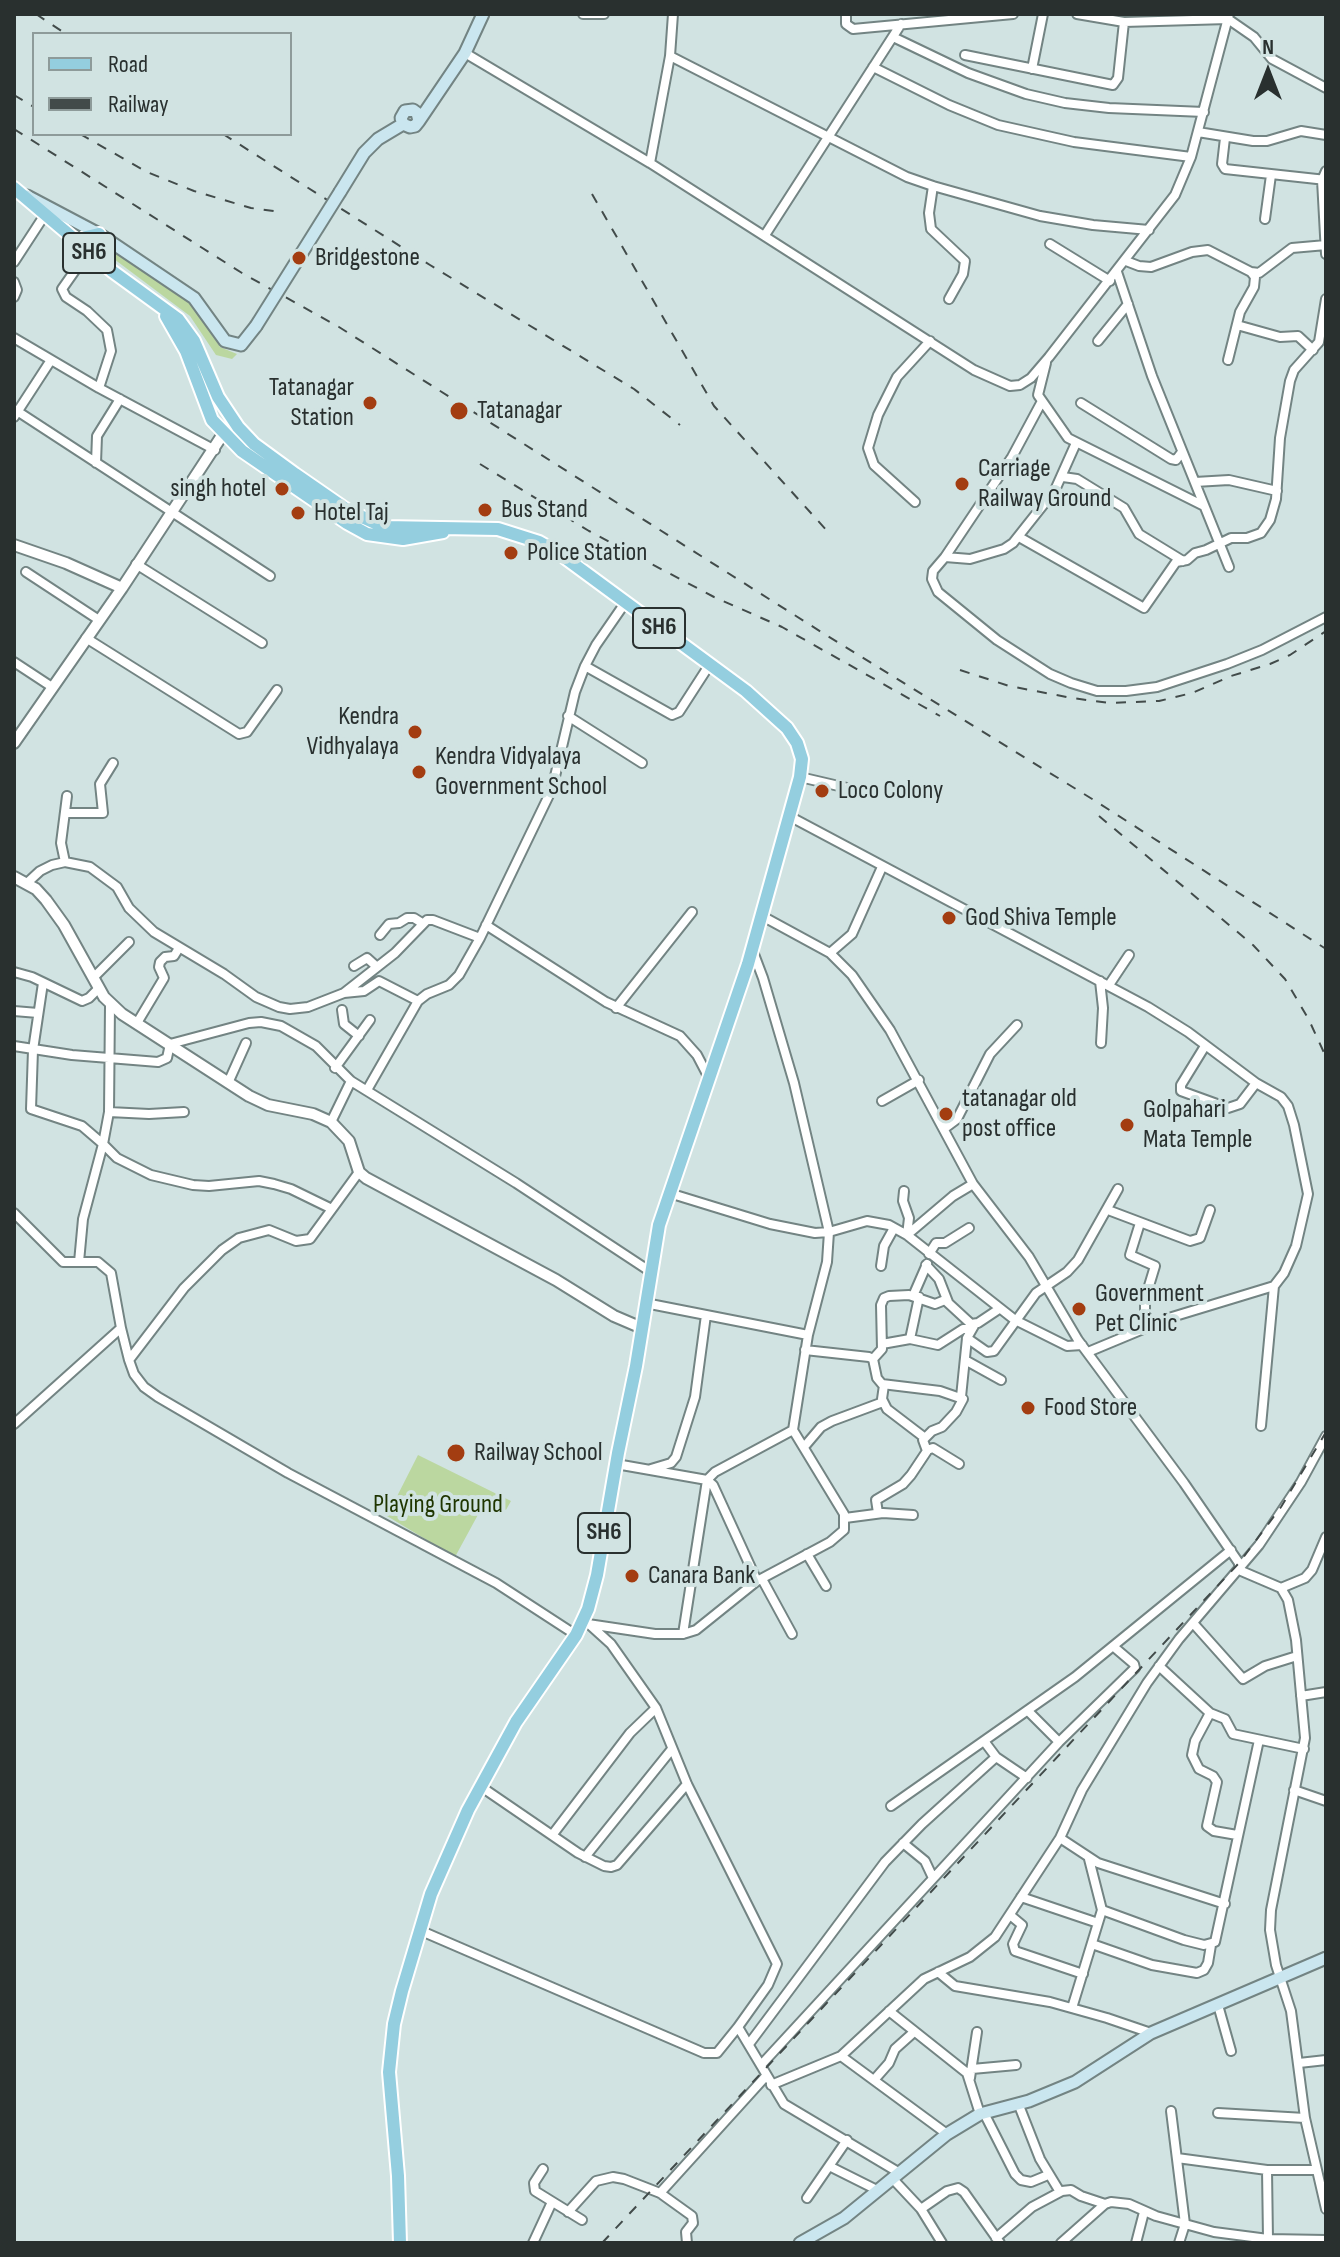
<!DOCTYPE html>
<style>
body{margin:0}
#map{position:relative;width:1340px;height:2257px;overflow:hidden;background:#d1e3e2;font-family:"Sofia Sans Condensed",sans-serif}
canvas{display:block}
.frame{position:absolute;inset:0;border:16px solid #29302f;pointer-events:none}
.legend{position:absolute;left:32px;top:32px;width:260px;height:104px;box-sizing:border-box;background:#d1e3e2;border:2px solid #8e9b9a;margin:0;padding:10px 14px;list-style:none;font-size:24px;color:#29302f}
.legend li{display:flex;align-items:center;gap:16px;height:40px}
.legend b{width:40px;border:2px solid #8e9b9a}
.north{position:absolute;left:1228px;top:32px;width:80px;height:80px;-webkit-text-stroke:6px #d1e3e2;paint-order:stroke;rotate:0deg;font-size:22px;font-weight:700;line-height:32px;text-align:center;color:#29302f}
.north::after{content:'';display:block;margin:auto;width:28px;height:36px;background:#29302f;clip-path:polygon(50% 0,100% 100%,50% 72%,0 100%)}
</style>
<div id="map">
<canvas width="1340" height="2257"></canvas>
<div class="frame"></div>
<ul class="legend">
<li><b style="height:10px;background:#94cedf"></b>Road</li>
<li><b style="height:10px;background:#424b4a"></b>Railway</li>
</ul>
<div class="north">N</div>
</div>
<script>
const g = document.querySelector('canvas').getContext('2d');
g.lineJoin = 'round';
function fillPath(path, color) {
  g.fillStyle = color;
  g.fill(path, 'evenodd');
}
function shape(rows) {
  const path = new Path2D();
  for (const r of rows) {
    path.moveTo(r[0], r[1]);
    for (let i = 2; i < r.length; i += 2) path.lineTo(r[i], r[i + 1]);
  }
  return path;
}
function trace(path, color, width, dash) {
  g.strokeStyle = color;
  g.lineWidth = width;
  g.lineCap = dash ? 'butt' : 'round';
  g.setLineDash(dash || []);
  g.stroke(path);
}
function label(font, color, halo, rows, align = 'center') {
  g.font = font + ' "Sofia Sans Condensed",sans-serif';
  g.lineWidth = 8;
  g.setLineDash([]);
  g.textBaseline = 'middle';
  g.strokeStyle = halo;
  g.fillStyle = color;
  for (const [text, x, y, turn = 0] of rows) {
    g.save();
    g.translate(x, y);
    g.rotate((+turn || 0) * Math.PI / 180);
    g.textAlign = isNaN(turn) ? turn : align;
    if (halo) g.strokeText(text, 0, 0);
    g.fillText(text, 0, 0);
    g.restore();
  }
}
const green = shape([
 [99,242,105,242,194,304,220,347,237,354,232,359,216,355,190,316,98,247],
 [418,1455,511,1501,506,1510,486,1500,455,1557,387,1516]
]);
const minor = shape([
 [583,14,604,14],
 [846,14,846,24,853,29,1013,14],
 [1077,14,1124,22,1228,19,1254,37,1272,59,1326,88],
 [893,37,968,73,1026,94,1065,103,1109,108,1204,112],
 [465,53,650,163,974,370,1010,386,1020,385,1031,378,1049,357,1175,195,1191,157,1229,14],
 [965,55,1113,85,1118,78,1124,22],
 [670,56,907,177,933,186,1040,216,1093,225,1149,230],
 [873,67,949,105,998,125,1074,142,1191,157],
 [1032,69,1043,14],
 [1198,132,1253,141,1267,141,1301,131,1326,135],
 [1225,138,1222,164,1225,169,1326,180],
 [650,163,670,56,673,14],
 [1326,171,1322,180,1326,254],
 [933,186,929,213,931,229,965,261,963,274,949,299],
 [1265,219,1271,175],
 [765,235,901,24],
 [1050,244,1110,281],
 [88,252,62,289,66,297,87,311,107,330,111,351,99,388],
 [1126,261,1139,266,1151,267,1192,252,1208,250,1251,272,1259,273,1292,248,1326,245],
 [14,262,44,216],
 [1117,272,1152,376,1229,567],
 [14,282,17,290,14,297],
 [1237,325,1280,337,1298,336,1313,350],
 [14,338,99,388,215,450],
 [1098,341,1128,304],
 [1228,360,1240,312,1254,287,1255,277,1251,272],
 [1046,363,1038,395,1068,438,1204,506],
 [1081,403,1171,459,1176,460,1182,452],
 [14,409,270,576],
 [14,417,51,360],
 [1076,443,1055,490,1013,543,1004,549,970,559,945,557,933,571,932,579,938,592,997,640,1050,674,1071,683,1097,691,1126,691,1157,687,1227,664,1262,650,1326,617],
 [96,463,97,436,120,399],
 [1063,477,1077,479,1124,508,1139,534,1183,561],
 [1195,482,1229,480,1277,491],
 [915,502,874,465,868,448,878,415,897,377,930,341],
 [1019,537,1144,608,1176,562,1187,560,1195,553,1206,550,1231,538,1247,538,1261,533,1270,520,1276,499,1280,438,1290,381,1294,370,1319,342,1326,299],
 [945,557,1012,457,1041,403],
 [136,564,262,643],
 [26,572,99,620],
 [86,638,239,734,247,732,277,690],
 [14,662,52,687],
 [585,666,672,715,679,712,710,664],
 [568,716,642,763],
 [800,777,873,794],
 [65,813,103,813,100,784,113,763],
 [789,816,1148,1007,1188,1032,1256,1083,1281,1097,1288,1106,1294,1125,1308,1194,1296,1246,1284,1273,1274,1286,1261,1426],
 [65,862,61,843,67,796],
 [27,883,40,871,52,865,65,862,90,867,117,887,129,908,154,932,224,974,256,997,279,1007,290,1009,308,1007,344,993,395,953,427,920,433,920,480,938],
 [762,916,830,953,852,975,890,1030,973,1184,1029,1257,1078,1340,1184,1483,1239,1563,1239,1570,1281,1588,1288,1600,1296,1640,1305,1738,1271,1910,1270,1930,1276,1965,1291,2011,1305,2118,1326,2209],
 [486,925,606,1002,680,1036,697,1055,709,1078],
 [380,935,389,924,399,923,407,918,414,918,422,923],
 [830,953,852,934,882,867],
 [354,966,367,958,377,967],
 [14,972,32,977,82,1001,89,998,99,988],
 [93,978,129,942],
 [1100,981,1103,1008,1101,1043],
 [43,983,33,1050,31,1109,82,1126,103,1144,83,1219,79,1262],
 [1109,985,1129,955],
 [344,993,364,991,379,981,418,1001],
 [110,1005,109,1112,103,1144,117,1158,151,1175,193,1185,209,1186,259,1181,274,1184,291,1189,332,1209,359,1172],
 [616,1008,692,912],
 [342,1010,344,1024,359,1036],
 [14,1011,38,1013],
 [137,1023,164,978,159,967,160,962,165,957,174,956,179,948],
 [14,1046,72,1055,158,1062,167,1058,170,1044,249,1023,261,1022,281,1026,316,1046,351,1081,516,1183,651,1272],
 [1205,1046,1181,1085,1181,1091,1228,1108,1240,1104,1256,1083],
 [335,1068,370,1020],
 [228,1083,246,1043],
 [367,1090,418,1001,427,994,449,985,459,975,480,938,552,789,575,692,585,666,596,645,625,603],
 [882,1101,919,1080],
 [109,1112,149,1114,184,1112],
 [331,1122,351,1081],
 [945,1128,957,1119,990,1054,1017,1025],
 [904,1191,903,1201,909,1218,907,1235],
 [669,1193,770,1224,815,1233,829,1232,867,1221,889,1225,907,1235,1015,1320,1067,1346,1082,1345],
 [1108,1210,1190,1241,1200,1238,1210,1210],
 [14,1213,63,1262,98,1262,111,1273,121,1328,14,1424],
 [1140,1223,1130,1255,1155,1266,1145,1299,1145,1312,1150,1326],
 [907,1235,953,1196,973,1184],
 [929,1254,936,1243,945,1243,969,1228],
 [926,1265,939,1279,948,1302],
 [881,1266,884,1246,894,1228],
 [913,1296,927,1264],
 [645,1303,808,1335],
 [121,1328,129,1360,184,1288,222,1250,239,1238,269,1230,296,1241,310,1239,332,1209],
 [967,1338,987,1352,994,1351,1036,1293,1067,1272,1078,1260,1118,1189],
 [910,1339,938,1345,963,1329,970,1329],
 [882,1344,910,1339,919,1297],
 [805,1350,869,1357,873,1359,877,1378,882,1384,940,1391,963,1399,956,1412,942,1427,932,1431,923,1440,927,1451,911,1475,903,1484,876,1500,878,1513],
 [1088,1352,1172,1317,1274,1286],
 [873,1359,882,1349,881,1305,884,1298,889,1296,909,1295,935,1304,945,1300,971,1324,978,1323,999,1309],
 [129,1360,134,1374,144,1387,158,1397,288,1473,496,1583,576,1635],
 [965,1360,1001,1380],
 [884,1385,882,1399,887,1409,925,1438],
 [961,1397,967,1338,975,1324],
 [804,1447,821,1427,832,1421,883,1402],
 [927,1450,933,1448,959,1464],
 [616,1464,707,1480,713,1485,757,1581],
 [651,1469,671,1463,676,1457,695,1397,706,1315],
 [845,1518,883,1513,913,1515],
 [807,1554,826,1586],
 [762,1579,792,1634],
 [1281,1588,1305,1578,1312,1570,1326,1537],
 [1193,1623,1243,1679,1265,1666,1297,1656],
 [588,1624,655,1634,683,1634,696,1630,757,1581,830,1542,844,1530,844,1514,793,1430,808,1335,827,1262,829,1232,794,1083,763,978,752,949],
 [590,1625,611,1644,656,1708,687,1784,777,1964,768,1985,738,2027,784,2104,898,2172],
 [683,1634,707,1480,715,1472,793,1430],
 [1159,1666,1210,1713,1225,1719,1233,1734,1304,1749],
 [1301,1696,1326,1692],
 [1028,1711,1059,1742],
 [1210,1713,1195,1741,1192,1755,1199,1769,1213,1776,1217,1782,1207,1826,1214,1831,1237,1835],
 [984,1741,996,1757,1027,1778],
 [480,1786,578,1853,604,1866,611,1867,617,1865,687,1784],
 [1294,1790,1326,1801],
 [891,1806,1075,1677,1231,1550],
 [553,1834,630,1733,656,1708],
 [1060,1838,1098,1863,1225,1904],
 [903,1843,925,1861,933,1878],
 [585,1857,672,1749],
 [1021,1897,1098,1923],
 [1102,1910,1184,1940,1204,1945,1215,1942,1259,1740],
 [1010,1915,1022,1925,1013,1944,1015,1951,1083,1974],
 [419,1930,704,2053,717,2053,738,2027],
 [1092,1944,1152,1965,1197,1973,1204,1970,1208,1963,1211,1945],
 [938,1972,955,1986,1050,2002,1107,2018,1151,2033],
 [1218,2005,1231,2051],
 [1072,2008,1102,1910,1089,1859],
 [889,2011,967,2073,980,2114],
 [749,2044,885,1862,922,1824,996,1757],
 [841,2056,947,2134],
 [1299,2063,1326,2060],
 [762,2064,1059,1742,1135,1668,1134,1664,1114,1647],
 [972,2069,1016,2065],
 [970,2078,977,2032],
 [874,2080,889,2063,895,2049,914,2032],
 [771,2085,841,2056,924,1979,970,1957,995,1937,1060,1838,1082,1790,1147,1683,1179,1639,1259,1545,1301,1482,1326,1436],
 [1018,2103,1040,2159,1060,2192],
 [1171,2111,1185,2224,1179,2243],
 [984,2113,1015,2174,1021,2180,1031,2182,1048,2175],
 [1218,2113,1305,2118],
 [1177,2158,1267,2170,1317,2170],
 [829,2166,877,2190],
 [543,2169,534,2183,535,2191,582,2220],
 [1267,2170,1268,2239],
 [892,2178,921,2209,942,2243],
 [660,2193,766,2076],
 [807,2198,847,2140],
 [921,2209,947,2191,958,2188,964,2192,1000,2243],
 [568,2212,596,2181,613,2177,624,2179,660,2193,692,2216,693,2223,686,2232,687,2243],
 [996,2238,1032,2207,1062,2191,1071,2190,1081,2196,1105,2204],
 [533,2243,552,2202],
 [1061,2243,1105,2204,1111,2202,1129,2204,1156,2216,1214,2232,1268,2239,1326,2240],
 [1136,2243,1144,2212]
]);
const tertiary = shape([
 [14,545,66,563,122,588],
 [14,743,122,588,223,434],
 [14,877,36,889,46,900,64,925,104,997,122,1014,249,1096,268,1105,313,1114,331,1122,349,1141,359,1172,366,1178,556,1280,614,1316,642,1328]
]);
const secondary = shape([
 [419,121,465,53,483,14],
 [340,192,364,153,378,139,403,124,410,127,415,126,419,121,417,113,413,110,405,111,401,118,403,124],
 [27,196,99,234,194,298,225,341,241,345,256,326],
 [800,2243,844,2218,947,2134,980,2114,1029,2101,1075,2082,1151,2033,1326,1958]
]);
const primary = shape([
 [14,188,112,271,178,319,194,341,218,397,238,427,254,444,295,474,347,510,384,527,498,529,539,542,560,554,746,691,787,728,797,743,802,759,800,777,748,964,659,1225,636,1366,618,1453,597,1575,588,1609,576,1635,516,1722,468,1810,431,1894,402,1991,394,2024,389,2072,398,2176,400,2243],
 [85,250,86,237,99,234],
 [166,316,186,351,212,420,242,451,347,523,367,534,403,539,443,532]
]);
const rail = shape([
 [36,14,66,34],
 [14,95,34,107],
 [14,129,242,273,339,327,826,635,1097,802,1326,949],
 [80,134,147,172,194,191,251,208,281,212],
 [223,134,430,265,634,389,680,425],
 [592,194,714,406,829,533],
 [480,464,589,531,714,597,782,627,940,716],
 [960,670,1009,686,1072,698,1109,703,1159,701,1192,693,1231,676,1270,664,1290,655,1326,631],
 [1099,816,1253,945,1285,979,1309,1020,1326,1057],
 [602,2243,1239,1563,1281,1507,1326,1432]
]);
const secondaryBridge = shape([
 [256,326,340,192]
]);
const markers = [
 [299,258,8,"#a33d11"],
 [370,403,8,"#a33d11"],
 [459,411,10,"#a33d11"],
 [962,484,8,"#a33d11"],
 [282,489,8,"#a33d11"],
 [485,510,8,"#a33d11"],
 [298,513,8,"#a33d11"],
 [511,553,8,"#a33d11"],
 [415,732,8,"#a33d11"],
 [419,772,8,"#a33d11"],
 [822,791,8,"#a33d11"],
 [949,918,8,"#a33d11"],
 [946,1114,8,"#a33d11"],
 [1127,1125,8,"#a33d11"],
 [1079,1309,8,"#a33d11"],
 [1028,1408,8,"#a33d11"],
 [456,1453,10,"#a33d11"],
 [632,1576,8,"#a33d11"]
];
const shields = [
 [89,253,52],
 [659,628,52],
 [604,1533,52]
];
const shieldNames = [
 ["SH6",89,253],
 ["SH6",659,628],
 ["SH6",604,1533]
];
const poiNames = [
 ["Bridgestone",315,258],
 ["Tatanagar",354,388,"right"],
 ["Station",354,418,"right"],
 ["Tatanagar",477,411],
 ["Carriage",978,469],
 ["Railway Ground",978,499],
 ["singh hotel",266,489,"right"],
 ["Bus Stand",501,510],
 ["Hotel Taj",314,513],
 ["Police Station",527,553],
 ["Kendra",399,717,"right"],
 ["Vidhyalaya",399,747,"right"],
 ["Kendra Vidyalaya",435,757],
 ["Government School",435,787],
 ["Loco Colony",838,791],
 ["God Shiva Temple",965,918],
 ["tatanagar old",962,1099],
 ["post office",962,1129],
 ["Golpahari",1143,1110],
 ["Mata Temple",1143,1140],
 ["Government",1095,1294],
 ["Pet Clinic",1095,1324],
 ["Food Store",1044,1408],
 ["Railway School",474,1453],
 ["Canara Bank",648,1576]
];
const parkNames = [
 ["Playing Ground",438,1505]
];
fillPath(green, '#bbd7a0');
trace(minor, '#738483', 12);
trace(tertiary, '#738483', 14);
trace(secondary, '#738483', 15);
trace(primary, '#fff', 16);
trace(minor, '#fff', 8);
trace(tertiary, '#fff', 10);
trace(secondary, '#cae6ef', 11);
trace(primary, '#94cedf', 12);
trace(rail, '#424b4a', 2, [10, 10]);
trace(secondaryBridge, '#738483', 15, []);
trace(secondaryBridge, '#cae6ef', 11);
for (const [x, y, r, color] of markers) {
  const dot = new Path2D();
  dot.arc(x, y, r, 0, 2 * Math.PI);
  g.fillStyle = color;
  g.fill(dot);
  trace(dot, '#d1e3e2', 3);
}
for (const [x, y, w] of shields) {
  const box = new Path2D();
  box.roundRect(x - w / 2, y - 20, w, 40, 6);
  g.fillStyle = '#d1e3e2';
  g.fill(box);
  trace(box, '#29302f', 2);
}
label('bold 24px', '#29302f', null, shieldNames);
label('26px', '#29302f', '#d1e3e2', poiNames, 'left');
label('26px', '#1f3500', '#d1e3e2', parkNames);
</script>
